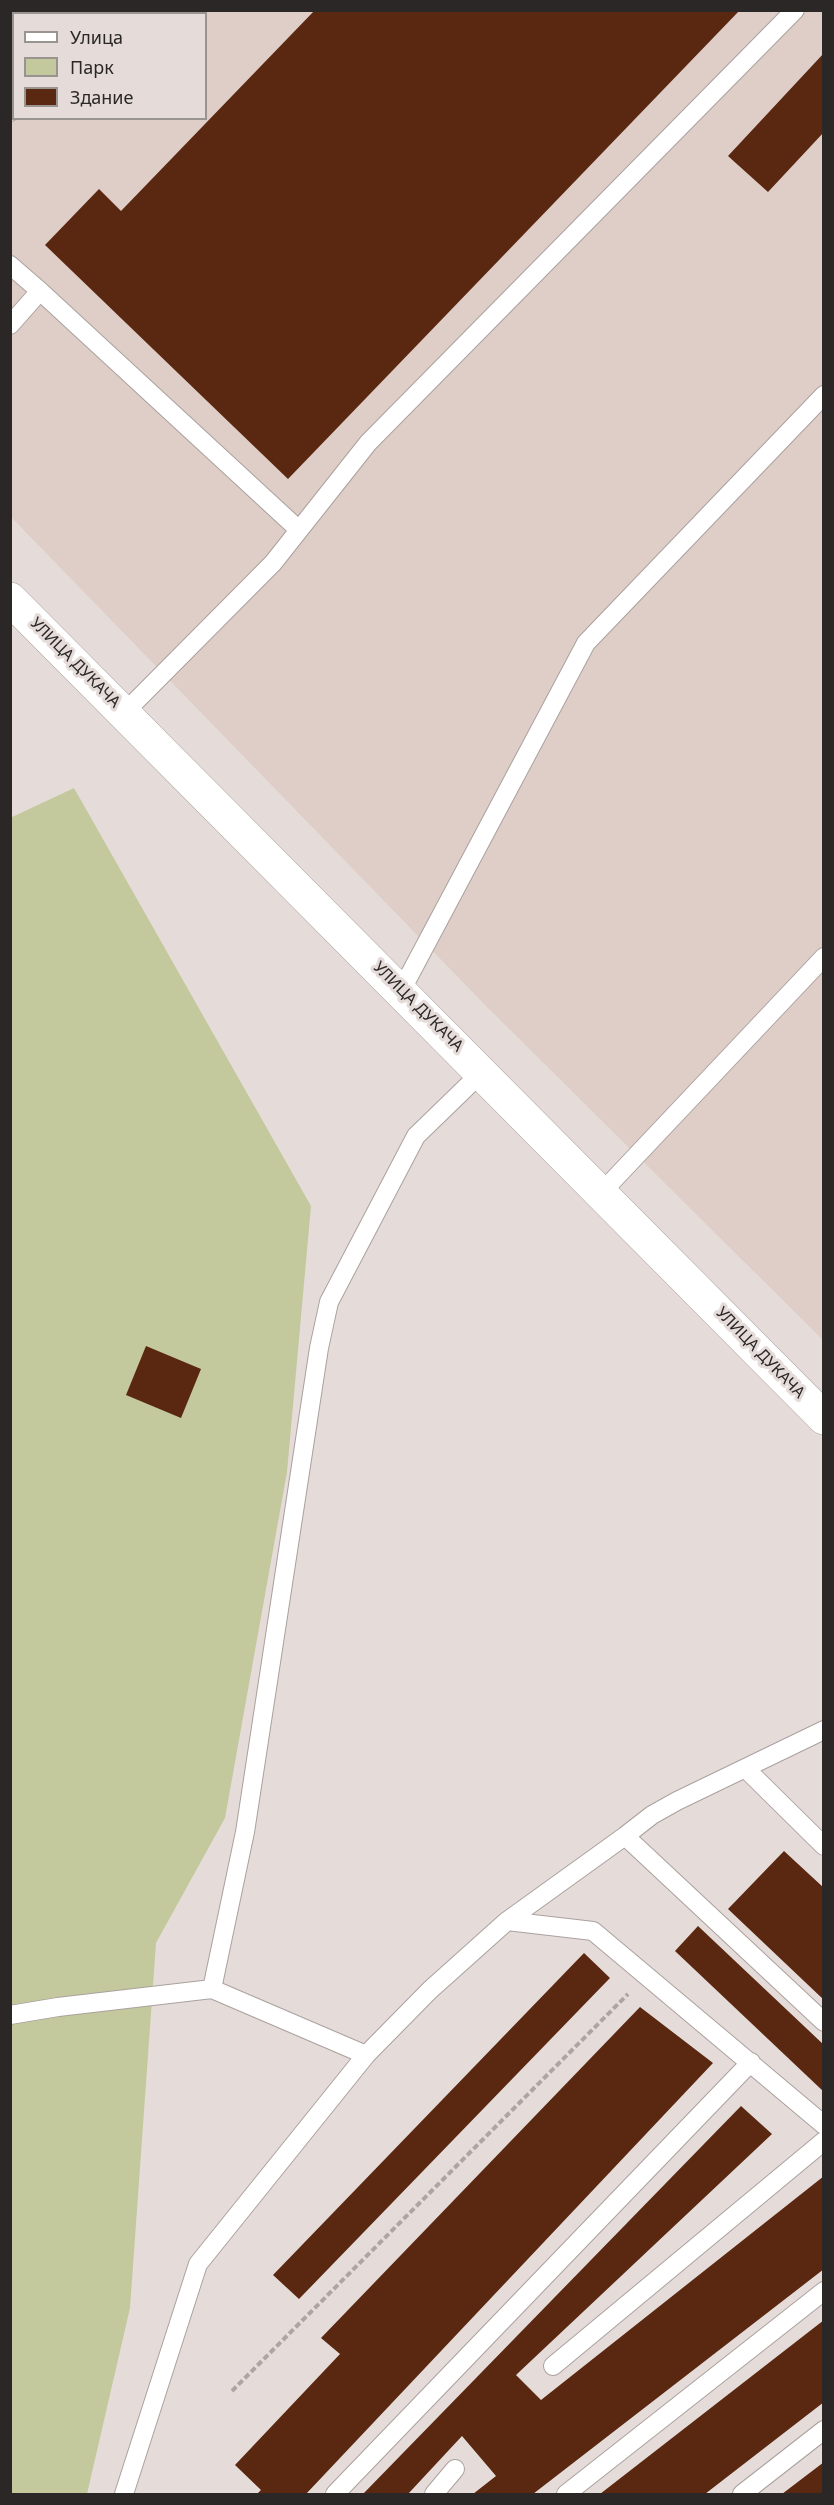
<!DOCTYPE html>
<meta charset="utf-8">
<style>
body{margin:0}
#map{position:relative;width:834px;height:2505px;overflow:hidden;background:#e5dcd9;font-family:"Noto Sans",sans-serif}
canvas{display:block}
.frame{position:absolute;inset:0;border:12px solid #2a2726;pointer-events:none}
.legend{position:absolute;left:12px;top:12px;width:195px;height:108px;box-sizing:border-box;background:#e5dcd9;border:2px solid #9a9491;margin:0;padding:8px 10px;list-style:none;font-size:18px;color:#2a2726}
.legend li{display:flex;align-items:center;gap:12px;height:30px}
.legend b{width:30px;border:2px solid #9a9491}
</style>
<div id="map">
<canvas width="834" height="2505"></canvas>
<div class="frame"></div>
<ul class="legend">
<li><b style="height:8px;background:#fff"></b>Улица</li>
<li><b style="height:16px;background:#c3c99d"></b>Парк</li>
<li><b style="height:16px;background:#5a2710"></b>Здание</li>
</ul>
</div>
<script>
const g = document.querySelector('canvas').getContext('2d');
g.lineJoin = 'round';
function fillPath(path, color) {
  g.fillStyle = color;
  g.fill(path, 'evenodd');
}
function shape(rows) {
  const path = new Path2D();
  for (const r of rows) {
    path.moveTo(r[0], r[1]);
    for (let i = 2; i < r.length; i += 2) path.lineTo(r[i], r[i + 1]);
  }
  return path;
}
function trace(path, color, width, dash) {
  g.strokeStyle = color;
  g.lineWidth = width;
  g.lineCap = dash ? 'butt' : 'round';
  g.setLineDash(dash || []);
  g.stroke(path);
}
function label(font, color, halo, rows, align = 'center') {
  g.font = font + ' "Noto Sans",sans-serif';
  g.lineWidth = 6;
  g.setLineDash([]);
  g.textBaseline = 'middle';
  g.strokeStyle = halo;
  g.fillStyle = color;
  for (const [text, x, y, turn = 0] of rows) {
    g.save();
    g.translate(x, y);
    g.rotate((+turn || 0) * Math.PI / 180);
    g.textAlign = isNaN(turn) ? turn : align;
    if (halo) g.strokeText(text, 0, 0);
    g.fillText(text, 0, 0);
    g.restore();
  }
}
const built = shape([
 [11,11,823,11,823,1340,487,1007,11,517],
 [14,14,206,14,206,118,14,118]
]);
const green = shape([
 [74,788,311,1206,287,1472,225,1818,156,1943,130,2308,87,2494,10,2494,10,818]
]);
const building = shape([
 [315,10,740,10,288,479,45,245,99,189,121,211],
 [824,53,824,132,768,192,728,156],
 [146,1346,201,1369,181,1418,126,1395],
 [784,1851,824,1888,824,2000,728,1909],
 [698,1926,824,2045,824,2092,675,1951],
 [584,1953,610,1978,299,2299,273,2275],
 [640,2007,713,2063,306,2494,257,2494,261,2490,235,2465,340,2354,321,2338],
 [741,2106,772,2134,516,2375,541,2400,824,2176,824,2269,533,2494,473,2494,496,2476,462,2436,408,2494,363,2494],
 [824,2320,824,2402,705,2494,600,2494],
 [824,2462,824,2494,782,2494]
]);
const path = shape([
 [232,2391,628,1994]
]);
const service = shape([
 [106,14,109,10],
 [10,112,14,109],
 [10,265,40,291,10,325],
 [40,291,299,530],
 [124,713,273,563,368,443,795,10],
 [401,991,586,643,824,395],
 [602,1192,824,957],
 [824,1730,677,1801,652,1815,625,1836,824,2022],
 [746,1769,824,1846],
 [507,1921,625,1836],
 [212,1989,245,1832,319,1348,329,1302,416,1136,482,1072],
 [10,2015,58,2007,212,1989,366,2055,430,1990,507,1921,593,1931,824,2125],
 [553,2366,824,2141],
 [124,2494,198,2264,366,2055],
 [335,2494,751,2062],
 [434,2494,455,2469],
 [566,2494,824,2291],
 [742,2494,824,2430]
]);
const minor = shape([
 [10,599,824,1418]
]);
const streetNames = [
 ["УЛИЦА ДУКАЧА",75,663,45],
 ["УЛИЦА ДУКАЧА",418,1007,45],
 ["УЛИЦА ДУКАЧА",760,1353,46]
];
fillPath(built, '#dfcec7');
fillPath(green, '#c3c99d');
fillPath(building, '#5a2710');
trace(service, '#aaa19e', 20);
trace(minor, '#aaa19e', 34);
trace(path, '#aca5a2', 4, [6, 3]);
trace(service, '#fff', 18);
trace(minor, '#fff', 33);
label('16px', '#2a2726', '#e5dcd9', streetNames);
</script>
